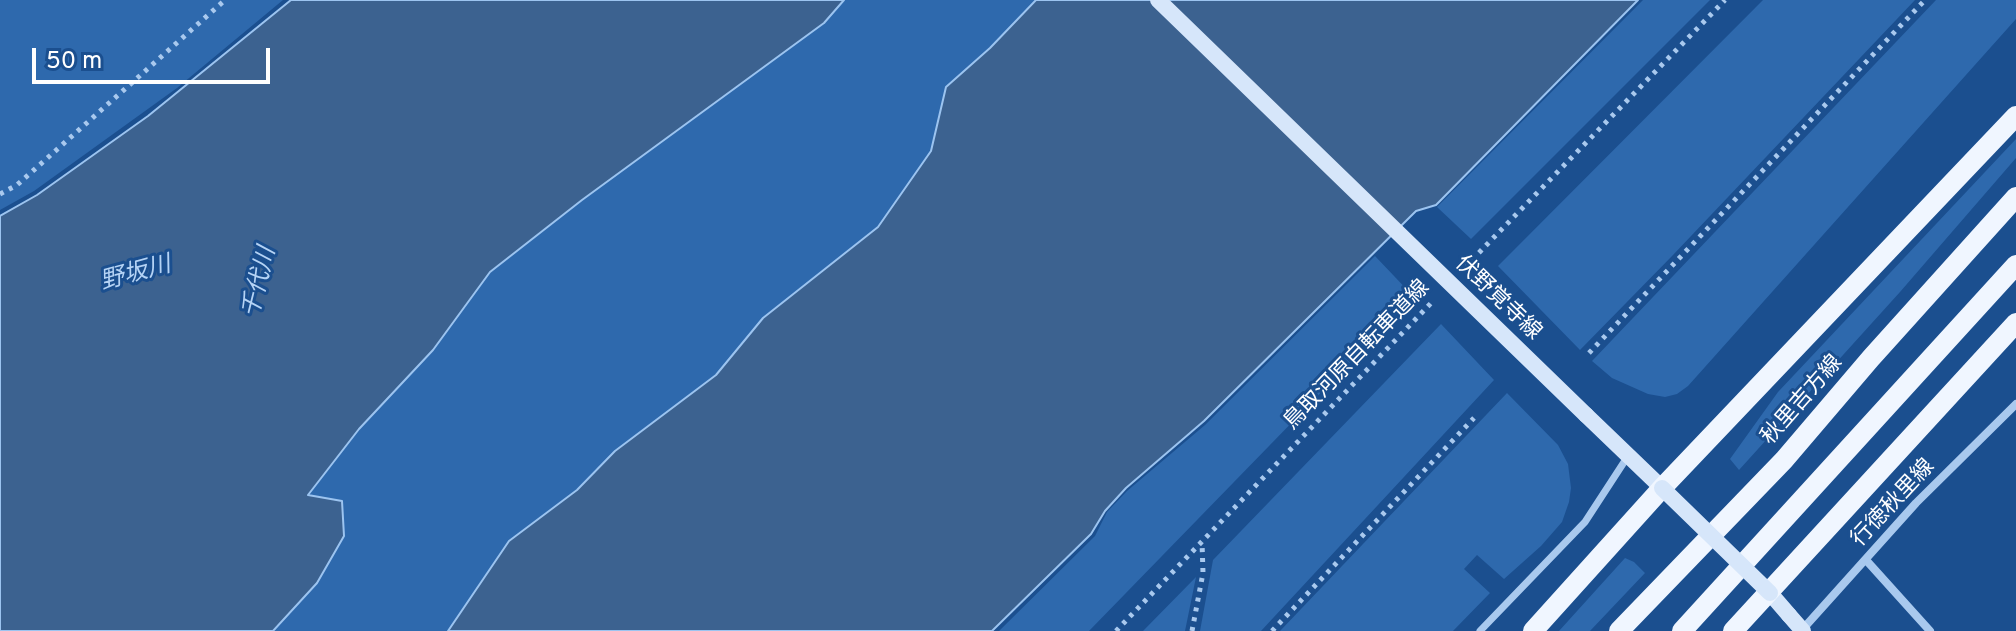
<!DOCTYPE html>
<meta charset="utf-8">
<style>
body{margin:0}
#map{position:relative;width:2016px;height:631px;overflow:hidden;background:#1b4f8f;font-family:Overpass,sans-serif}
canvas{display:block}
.scale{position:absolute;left:32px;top:48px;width:238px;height:36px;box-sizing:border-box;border:4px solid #fff;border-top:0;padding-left:10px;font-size:24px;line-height:28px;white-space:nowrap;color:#fff;-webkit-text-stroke:6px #1b4f8f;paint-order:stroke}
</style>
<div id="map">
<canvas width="2016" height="631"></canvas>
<div class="scale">50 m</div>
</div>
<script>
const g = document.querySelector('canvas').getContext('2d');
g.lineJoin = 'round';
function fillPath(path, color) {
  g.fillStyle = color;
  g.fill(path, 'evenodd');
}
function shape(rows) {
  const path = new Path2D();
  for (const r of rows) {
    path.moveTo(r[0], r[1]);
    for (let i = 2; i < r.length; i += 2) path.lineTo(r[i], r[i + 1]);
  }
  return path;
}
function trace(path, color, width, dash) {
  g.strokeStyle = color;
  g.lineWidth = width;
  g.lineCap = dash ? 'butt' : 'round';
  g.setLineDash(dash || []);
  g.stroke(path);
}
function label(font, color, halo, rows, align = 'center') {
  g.font = font + ' Overpass,"Noto Sans JP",sans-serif';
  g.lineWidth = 6;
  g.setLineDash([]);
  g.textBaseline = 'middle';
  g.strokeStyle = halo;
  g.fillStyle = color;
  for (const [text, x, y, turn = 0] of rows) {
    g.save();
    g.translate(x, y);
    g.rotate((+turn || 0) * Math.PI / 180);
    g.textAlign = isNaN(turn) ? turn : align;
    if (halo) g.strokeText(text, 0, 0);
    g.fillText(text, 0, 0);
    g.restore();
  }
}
const green = shape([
 [0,0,283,0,177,88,34,191,0,210],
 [844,0,1036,0,990,48,946,87,931,151,878,227,763,318,716,375,615,451,578,490,509,541,448,631,273,631,317,583,307,496,359,429,433,350,490,272,582,200,824,23],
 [1643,0,1710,0,1471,239,1437,207],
 [1763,0,1915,0,1673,255,1580,350,1498,266],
 [1936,0,2016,0,2016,19,1688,386,1677,394,1665,397,1648,394,1612,378,1592,361],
 [2016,139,2016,158,1900,292,1739,470,1730,459,1778,392],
 [1375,256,1414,297,1089,631,999,631,1095,536,1107,512,1127,491,1205,425],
 [1441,324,1494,380,1261,631,1200,631,1213,560],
 [1507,393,1558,445,1568,464,1571,488,1569,502,1562,522,1541,546,1504,579,1477,555,1464,569,1490,593,1453,631,1280,631],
 [1625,558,1634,562,1645,573,1590,631,1559,631],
 [1196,577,1185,631,1143,631]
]);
const water = shape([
 [291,0,844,0,824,23,582,200,490,272,433,350,359,429,308,495,342,501,344,536,317,583,273,631,0,631,0,216,37,195,148,116,291,0],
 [1036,0,1638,0,1436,205,1416,211,1204,421,1126,488,1105,511,1091,534,992,631,448,631,509,541,577,490,615,451,716,375,763,318,878,227,931,151,946,87,990,48,1036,0]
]);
const path = shape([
 [0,194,17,185,225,0],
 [1465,267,1725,0],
 [1589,353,1925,0],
 [1116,631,1434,300],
 [1192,631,1203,573,1202,542],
 [1272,631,1474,418]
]);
const pedestrian = shape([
 [1480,631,1585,522,1628,456]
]);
const minor = shape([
 [1866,560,1930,631],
 [1802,630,1916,503,2016,404]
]);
const secondary = shape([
 [1586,415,1662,488],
 [1770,593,1789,615]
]);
const primary = shape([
 [1533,631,1662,488,2016,116],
 [1619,631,1784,460,1871,358,2016,197],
 [1682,631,2016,265],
 [1733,631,2016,323]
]);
const secondaryBridge = shape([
 [1158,0,1586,415],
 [1662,488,1770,593],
 [1789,615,1803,631]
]);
const streetNames = [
 ["伏野覚寺線",1497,299,44],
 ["鳥取河原自転車道線",1358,356,-46],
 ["秋里吉方線",1803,401,-49],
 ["行徳秋里線",1894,504,-47]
];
const waterNames = [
 ["野坂川",136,275,-15],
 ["千代川",261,283,-76]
];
fillPath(green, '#2e69ad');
fillPath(water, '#3c6290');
trace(water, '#9cc4f0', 2);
trace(path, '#a9c9ee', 5, [4, 6]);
trace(pedestrian, '#a9c9ee', 7);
trace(minor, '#a9c9ee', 8);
trace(secondary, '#d6e6fa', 16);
trace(primary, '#f0f6ff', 20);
trace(secondaryBridge, '#d6e6fa', 16);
label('22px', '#fff', '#1b4f8f', streetNames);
label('italic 24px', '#b5d3f5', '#1b4f8f', waterNames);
</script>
